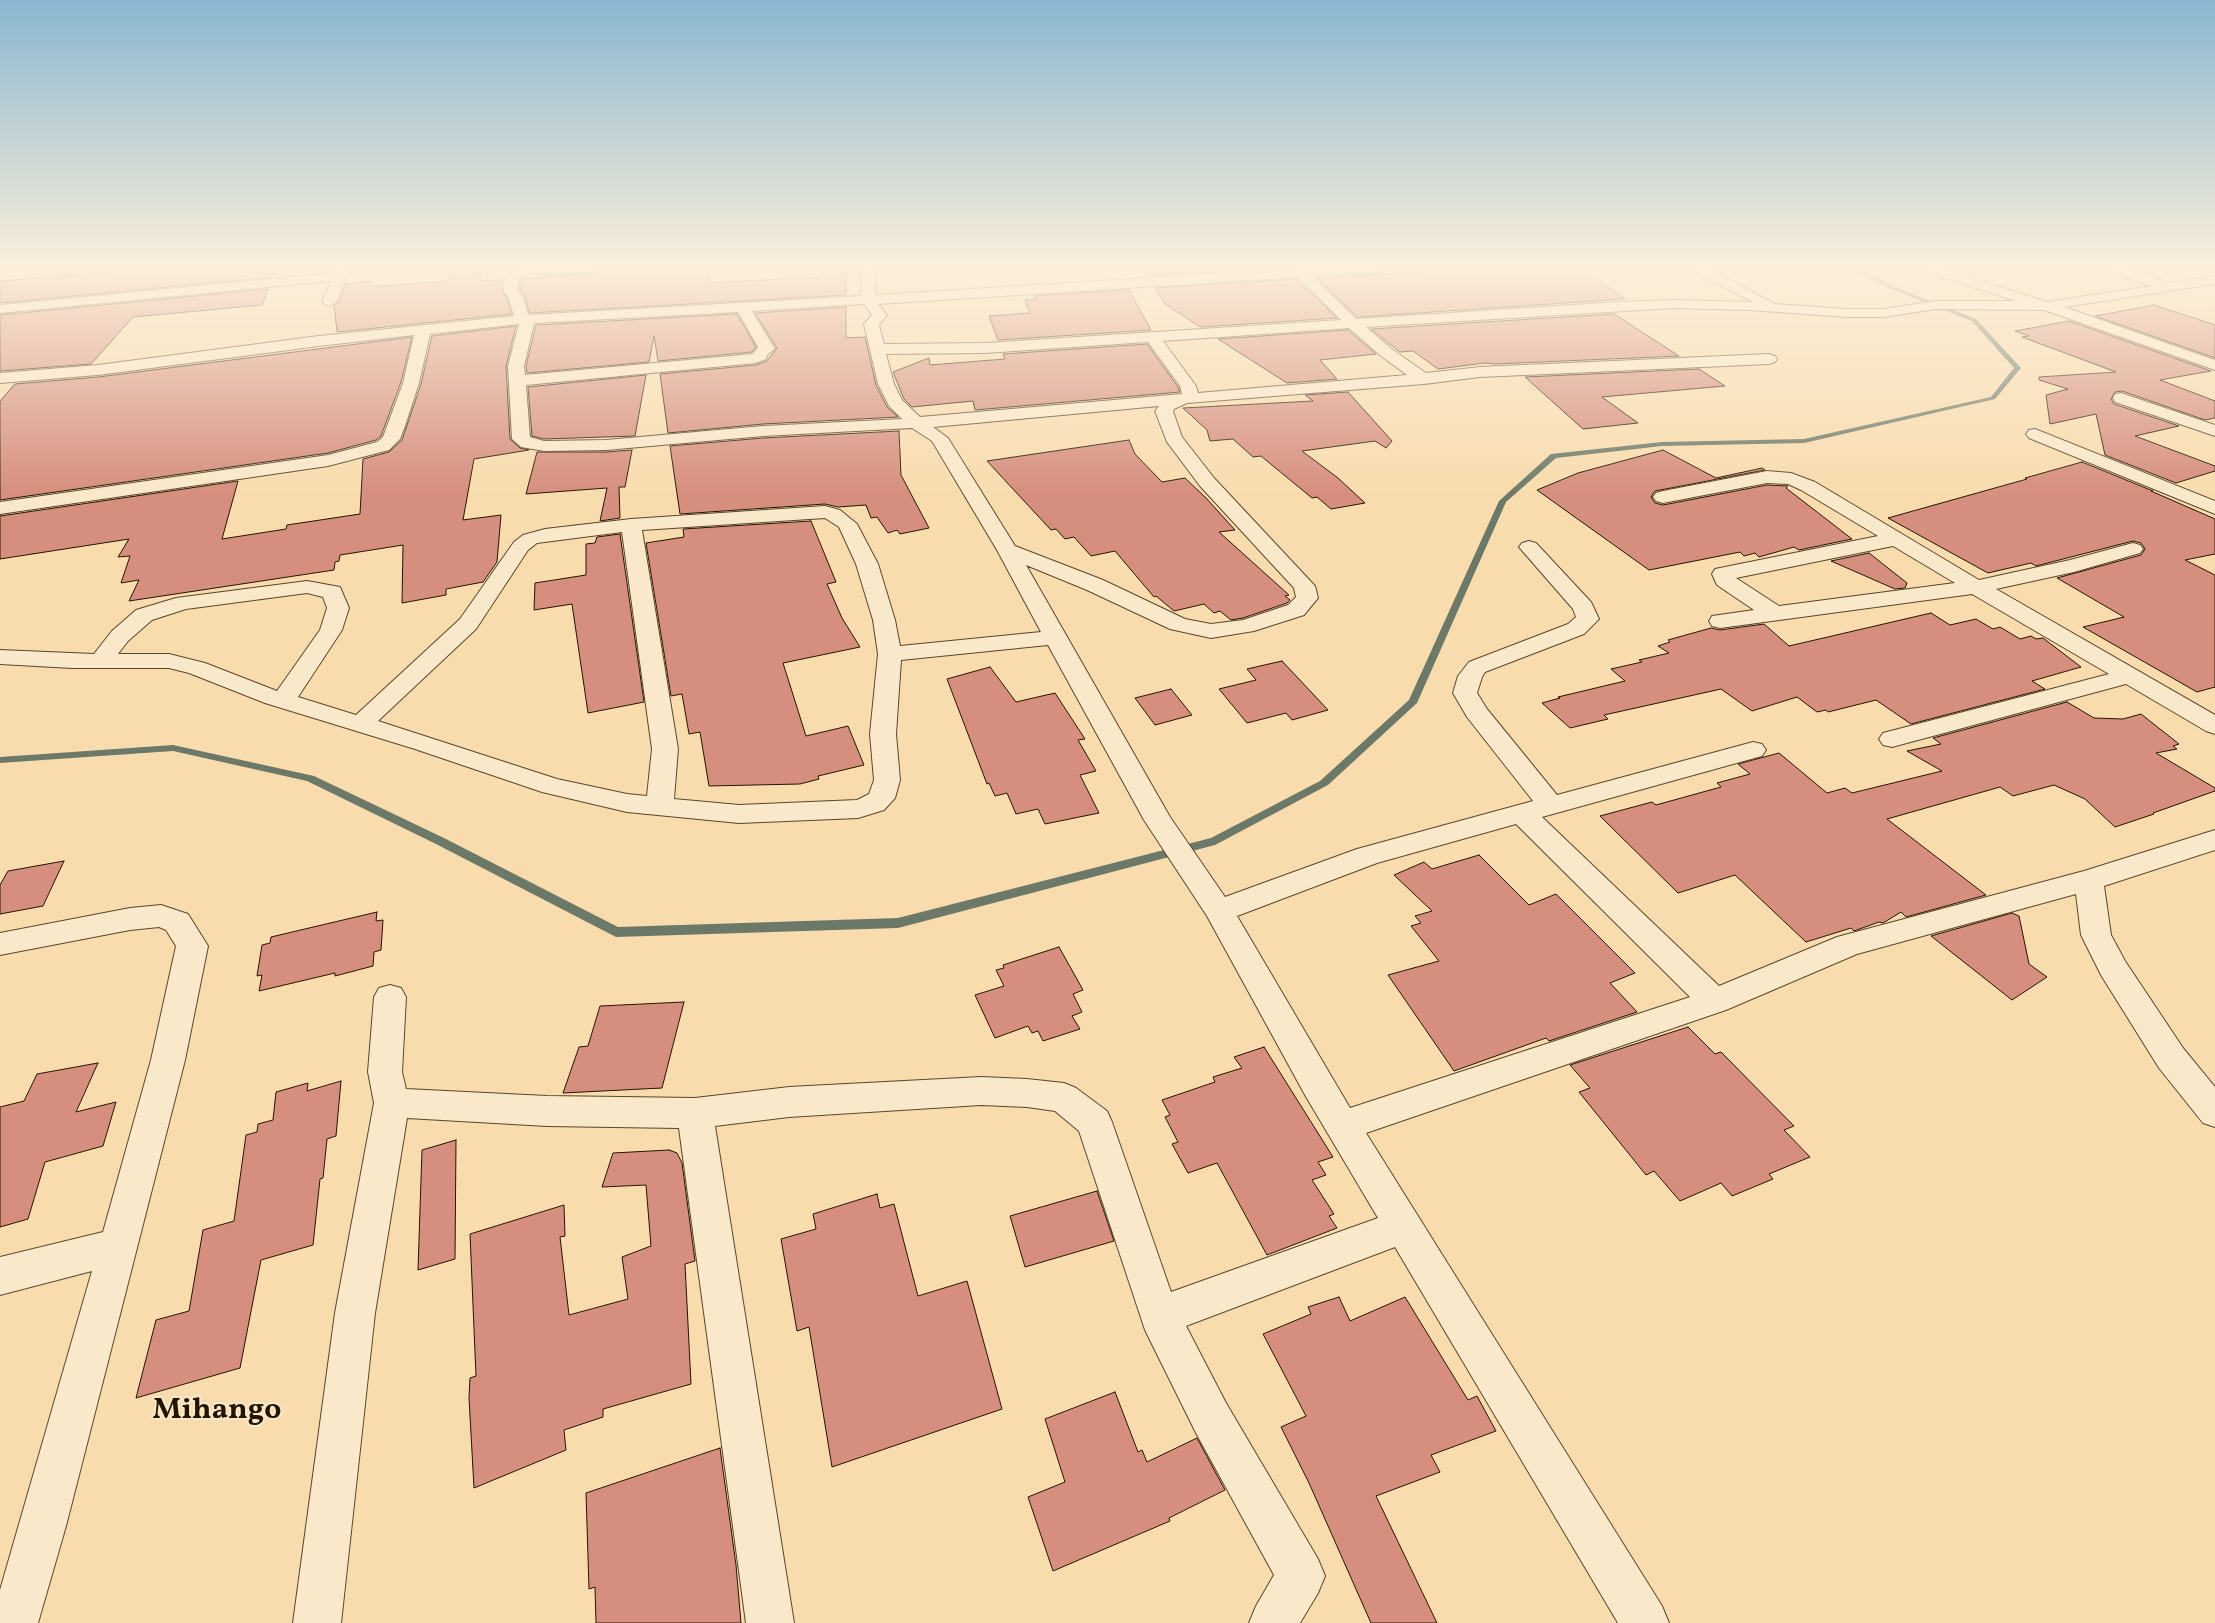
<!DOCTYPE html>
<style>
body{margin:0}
canvas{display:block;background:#f8dcae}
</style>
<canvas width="2215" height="1623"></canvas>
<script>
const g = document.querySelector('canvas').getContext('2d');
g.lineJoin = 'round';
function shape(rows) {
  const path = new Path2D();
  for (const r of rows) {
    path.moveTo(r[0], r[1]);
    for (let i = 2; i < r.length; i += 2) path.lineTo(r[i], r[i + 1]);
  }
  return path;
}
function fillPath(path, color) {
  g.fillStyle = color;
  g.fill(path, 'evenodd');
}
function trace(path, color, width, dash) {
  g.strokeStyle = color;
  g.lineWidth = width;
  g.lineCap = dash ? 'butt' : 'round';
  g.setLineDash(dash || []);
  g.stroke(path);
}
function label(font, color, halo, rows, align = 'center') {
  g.font = font + ' Vollkorn,serif';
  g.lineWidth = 4;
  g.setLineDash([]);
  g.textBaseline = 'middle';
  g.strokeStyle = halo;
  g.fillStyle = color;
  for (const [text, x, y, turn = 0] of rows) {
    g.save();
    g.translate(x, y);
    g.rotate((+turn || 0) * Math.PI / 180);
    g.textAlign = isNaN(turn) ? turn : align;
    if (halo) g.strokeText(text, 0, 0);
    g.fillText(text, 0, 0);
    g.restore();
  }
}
const stream = shape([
 [1850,268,1857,268,1895,287,1976,319,2021,368,1995,399,1804,443,1662,446,1556,458,1506,502,1417,703,1328,785,1215,845,898,928,616,937,436,844,307,781,173,751,0,763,0,757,173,745,314,776,444,838,618,927,898,918,1211,838,1320,781,1409,700,1499,501,1551,454,1662,442,1804,439,1991,397,2014,368,1972,321,1891,289,1850,268]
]);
const building = shape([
 [114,268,275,268,272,277,0,303,0,281,110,272,114,268],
 [451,268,483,268,479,281,503,280,502,292,507,299,512,314,337,332,334,305,338,303,346,284,372,281,370,287,445,281,449,279,451,268],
 [606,268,709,268,708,283,819,277,822,268,846,268,846,295,529,313,525,296,520,290,520,281,524,279,541,278,541,275,597,274,606,268],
 [1142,268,1287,268,1147,276,1142,268],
 [1490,268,1582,268,1625,299,1357,317,1317,278,1490,268],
 [1297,279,1337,318,1200,327,1165,304,1155,288,1297,279],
 [268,289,262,305,133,317,91,364,0,371,0,315,268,289],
 [1129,290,1151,330,998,340,989,316,1030,313,1025,300,1036,299,1034,296,1129,290],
 [2154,305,2215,325,2215,358,2095,316,2154,305],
 [846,307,846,338,865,337,876,385,887,407,898,417,763,424,668,433,660,374,756,365,767,361,777,348,755,313,846,307],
 [737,314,756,347,752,352,658,361,654,336,649,362,527,373,526,366,536,325,737,314],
 [1614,314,1679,356,1494,364,1485,363,1438,369,1413,351,1400,352,1371,329,1614,314],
 [2069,321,2211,371,2160,380,2215,401,2215,418,2205,420,2122,391,2115,392,2111,399,2114,404,2179,426,2135,436,2215,466,2215,471,2176,483,2105,455,2096,414,2050,424,2046,395,2068,389,2039,380,2039,377,2116,372,2022,337,2029,336,2015,331,2069,321],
 [516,326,506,366,510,439,520,448,529,450,474,459,463,520,501,515,497,562,483,582,446,589,446,595,402,603,403,545,340,555,339,561,335,562,334,570,129,601,139,580,121,583,130,556,118,557,129,539,0,559,0,516,238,481,222,539,286,529,287,525,360,514,363,459,389,452,402,440,421,384,432,336,516,326],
 [1348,330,1376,354,1320,360,1337,379,1287,383,1218,339,1348,330],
 [412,337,401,382,381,436,376,440,328,453,0,500,0,401,15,384,98,377,412,337],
 [1147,344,1178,387,1180,392,975,410,973,401,912,407,904,399,893,372,929,358,930,365,1005,359,1003,354,1147,344],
 [1699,369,1725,386,1602,397,1638,423,1583,429,1525,377,1699,369],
 [646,375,635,436,544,439,532,436,528,387,646,375],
 [1348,392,1392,441,1386,448,1375,441,1302,451,1338,478,1365,503,1331,509,1317,497,1312,498,1261,456,1253,457,1233,439,1210,441,1207,430,1183,408,1313,401,1305,395,1348,392],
 [899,431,901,475,929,528,900,534,897,530,888,533,877,517,871,518,866,505,838,507,825,504,680,514,670,446,763,438,899,431],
 [1129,440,1135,454,1162,482,1185,478,1206,498,1235,530,1219,532,1289,595,1285,596,1290,600,1287,603,1243,618,1231,620,1220,611,1214,613,1204,604,1174,611,1156,596,1154,597,1115,551,1091,556,1074,537,1065,539,1056,529,1051,530,987,461,1129,440],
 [632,450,625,487,619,487,620,518,600,521,607,488,526,494,537,452,606,452,632,450],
 [1663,450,1716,478,1762,468,1765,470,1655,491,1651,497,1655,503,1663,505,1767,485,1788,486,1786,488,1852,539,1799,550,1794,547,1759,557,1755,553,1744,556,1740,552,1649,570,1537,490,1578,473,1663,450],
 [2082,462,2153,491,2151,491,2215,519,2215,554,2185,560,2215,575,2215,687,2197,692,2083,627,2124,617,2057,578,2141,555,2145,549,2141,543,2133,541,2036,566,2031,563,1988,573,1888,518,2027,479,2025,478,2082,462],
 [811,521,836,582,827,584,842,618,860,647,783,663,806,736,848,726,864,765,818,776,819,779,800,784,709,786,700,732,689,734,682,694,671,696,646,543,684,537,683,529,811,521],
 [620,534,644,702,588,713,572,604,534,610,535,583,586,575,586,544,595,543,597,537,620,534],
 [1869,553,1907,583,1905,588,1895,589,1831,561,1869,553],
 [1931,613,1950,625,1976,619,1993,629,2000,627,2020,639,2031,636,2036,639,2043,638,2081,667,2032,681,2045,689,1911,724,1876,700,1828,712,1826,710,1817,712,1797,697,1752,711,1721,689,1604,715,1608,719,1570,728,1542,703,1560,698,1558,697,1625,681,1611,669,1642,662,1639,660,1669,653,1658,646,1670,642,1668,640,1711,628,1720,630,1764,624,1789,646,1931,613],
 [1282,661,1328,710,1292,720,1286,713,1247,723,1219,689,1256,680,1247,669,1282,661],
 [990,667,1016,702,1055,693,1085,739,1078,740,1096,771,1080,775,1099,813,1045,824,1038,809,1016,814,1007,793,995,796,989,783,987,784,947,679,990,667],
 [1171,689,1192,715,1155,725,1135,698,1171,689],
 [2067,702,2094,718,2123,719,2141,714,2179,744,2173,746,2177,749,2156,753,2215,788,2215,791,2153,813,2154,814,2115,827,2085,799,2054,785,2013,796,2000,787,1887,819,1986,895,1906,917,1901,912,1883,923,1879,922,1854,931,1851,928,1806,942,1735,875,1678,893,1600,816,1652,802,1656,805,1721,787,1717,783,1750,774,1738,764,1779,753,1827,793,1845,788,1852,793,1942,771,1907,751,1941,744,1933,738,2067,702],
 [1479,855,1529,905,1556,894,1635,973,1610,983,1637,1012,1549,1041,1546,1038,1454,1071,1388,975,1439,961,1411,926,1421,923,1415,916,1432,911,1394,875,1424,862,1432,869,1479,855],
 [64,861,43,906,0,914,0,885,8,871,64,861],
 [377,912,376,921,383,920,381,950,374,952,373,966,335,976,335,973,259,991,262,975,257,976,262,945,270,943,271,937,377,912],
 [2012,913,2019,916,2029,964,2047,977,2012,1000,1931,936,2012,913],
 [1059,947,1083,990,1073,994,1082,1012,1072,1016,1080,1029,1043,1041,1038,1031,1032,1033,1028,1026,995,1038,975,995,1004,986,996,970,1004,968,1003,965,1059,947],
 [684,1002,662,1088,563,1093,579,1047,588,1046,600,1006,684,1002],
 [1688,1027,1715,1054,1721,1052,1794,1126,1784,1130,1810,1157,1769,1174,1773,1179,1732,1196,1721,1183,1680,1201,1654,1171,1646,1175,1579,1092,1590,1088,1570,1065,1688,1027],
 [1264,1047,1333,1157,1318,1162,1326,1175,1312,1180,1334,1214,1329,1216,1337,1228,1267,1255,1217,1163,1188,1173,1172,1144,1178,1142,1165,1117,1170,1115,1162,1100,1215,1082,1213,1077,1242,1068,1234,1057,1264,1047],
 [98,1063,76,1112,116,1102,103,1146,45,1162,28,1219,0,1227,0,1107,24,1101,37,1074,98,1063],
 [341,1081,336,1136,327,1139,323,1178,320,1179,313,1245,261,1260,240,1368,136,1398,156,1320,189,1311,203,1230,234,1221,246,1135,257,1132,258,1124,273,1120,276,1092,308,1083,307,1091,341,1081],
 [456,1140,455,1259,418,1270,422,1150,456,1140],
 [669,1150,677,1153,682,1163,695,1261,685,1264,691,1384,603,1409,603,1417,564,1430,566,1450,474,1488,469,1398,470,1378,476,1376,470,1234,564,1205,565,1236,560,1237,569,1315,628,1299,622,1257,651,1246,646,1185,602,1187,613,1153,669,1150],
 [1097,1191,1114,1241,1025,1267,1010,1216,1097,1191],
 [877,1194,880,1208,894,1204,918,1296,967,1281,1002,1409,832,1467,809,1327,797,1331,781,1239,816,1229,813,1214,877,1194],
 [1339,1297,1350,1321,1405,1297,1468,1400,1477,1396,1496,1431,1431,1455,1440,1472,1376,1496,1437,1623,1371,1623,1309,1483,1281,1427,1306,1416,1263,1334,1311,1314,1308,1307,1339,1297],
 [1115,1392,1138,1452,1142,1450,1147,1462,1197,1438,1225,1490,1169,1518,1170,1521,1053,1571,1028,1497,1065,1482,1045,1419,1115,1392],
 [720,1448,736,1565,741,1623,596,1623,595,1587,589,1589,586,1493,720,1448]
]);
const minor = shape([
 [60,268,75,268,65,274,60,273,58,270,60,268],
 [334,268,348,268,347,276,336,302,329,306,322,302,331,281,0,313,0,305,334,273,334,268],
 [520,268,604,268,597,272,554,274,531,272,518,280,518,291,523,297,528,315,861,296,862,268,876,268,875,295,1314,268,1386,268,1384,271,1379,272,1313,276,1356,319,1619,302,1674,300,1753,302,1693,271,1691,268,1708,268,1775,304,1847,309,1884,309,1936,301,2016,301,1923,271,1921,268,1941,268,2047,302,2152,286,2109,271,2107,268,2127,268,2171,283,2215,276,2215,284,2064,307,2215,360,2215,370,2044,310,1936,309,1884,317,1847,317,1749,310,1674,308,1366,327,1393,350,1426,373,1480,367,1769,354,1775,356,1777,359,1775,362,1769,364,1480,377,1424,384,1187,403,1174,409,1173,411,1182,437,1214,478,1315,586,1318,598,1304,615,1254,631,1211,638,1170,629,1087,590,1026,565,1170,817,1225,897,1357,849,1533,801,1467,717,1453,693,1458,676,1469,662,1568,624,1576,617,1573,609,1519,547,1522,543,1529,541,1536,543,1591,602,1599,619,1584,634,1485,672,1482,677,1477,693,1487,709,1557,795,1753,742,1762,744,1766,750,1762,756,1542,817,1719,986,1837,937,2084,871,2215,830,2215,850,2104,886,2111,935,2125,961,2183,1048,2215,1087,2215,1127,2203,1123,2159,1068,2101,975,2081,935,2076,894,1857,954,1726,1010,1366,1133,1662,1606,1669,1623,1618,1623,1395,1247,1186,1326,1226,1403,1318,1559,1325,1576,1318,1593,1300,1623,1249,1623,1256,1606,1274,1575,1196,1433,1145,1330,1079,1131,1055,1111,1027,1107,981,1105,789,1117,715,1126,794,1623,746,1623,679,1128,547,1126,407,1118,375,1313,341,1623,293,1623,335,1313,374,1103,368,1072,374,997,379,988,390,985,401,988,406,997,402,1072,406,1089,547,1096,695,1098,789,1087,981,1077,1027,1079,1064,1083,1076,1088,1107,1111,1112,1122,1171,1292,1378,1218,1305,1095,1207,916,1144,820,1048,645,901,660,896,734,900,780,895,798,884,810,858,818,739,823,627,812,542,792,415,749,265,703,189,673,169,668,72,668,0,664,0,650,94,654,112,631,136,610,176,598,307,581,340,587,349,608,342,630,298,697,356,715,460,619,514,542,523,535,545,529,631,519,825,506,840,510,857,524,878,564,895,620,900,646,1041,632,997,550,932,441,912,428,763,436,606,450,544,451,521,447,512,439,508,366,519,324,430,334,419,383,405,426,400,439,389,450,328,466,0,514,0,502,328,455,377,442,383,437,403,383,414,335,319,346,98,375,0,383,0,373,98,365,319,336,514,316,509,298,504,292,503,285,507,275,520,268],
 [1298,277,1341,320,985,343,884,344,879,325,887,315,878,304,1298,277],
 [864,304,872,315,864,324,878,384,889,406,902,419,763,426,606,440,544,441,530,437,526,385,756,363,766,359,768,354,775,349,752,311,864,304],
 [738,312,758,347,753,354,525,375,524,366,534,323,738,312],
 [1349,328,1381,356,1407,375,1198,393,1196,386,1163,341,1349,328],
 [1148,342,1180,386,1182,394,920,417,902,400,894,384,886,354,985,353,1148,342],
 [1159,406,1155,411,1167,442,1200,486,1294,588,1296,597,1288,605,1243,620,1211,624,1185,619,1103,580,1015,546,948,438,933,427,1159,406],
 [825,518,839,527,856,564,873,620,878,654,870,734,874,780,869,794,857,800,739,805,674,799,678,749,642,530,825,518],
 [622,532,652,749,647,796,627,794,557,779,378,721,476,629,528,550,537,543,622,532],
 [307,593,323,597,327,608,320,630,277,691,205,663,169,654,118,654,128,641,152,620,186,609,307,593],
 [1516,824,1690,997,1350,1108,1237,916,1377,863,1516,824],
 [2121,393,2215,425,2215,436,2115,402,2113,398,2115,394,2121,393],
 [2035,429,2215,501,2215,514,2029,438,2026,434,2029,430,2035,429],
 [1767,471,1791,473,1815,482,1979,580,2070,560,2133,543,2140,545,2143,549,2140,553,2074,572,1996,589,2215,715,2215,734,2206,731,2126,684,1892,747,1883,745,1879,739,1883,733,2109,674,1972,594,1720,628,1712,626,1709,621,1712,616,1754,610,1717,585,1712,574,1715,569,1878,536,1801,490,1788,484,1767,483,1663,503,1656,501,1653,497,1656,493,1663,491,1767,471],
 [1893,546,1955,583,1779,606,1736,578,1893,546],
 [161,905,188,914,208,946,185,1060,66,1526,38,1623,0,1623,0,1590,92,1271,0,1295,0,1257,103,1232,151,1060,176,946,166,930,159,927,130,930,0,955,0,933,130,908,161,905]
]);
const nearDistrictnames = [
 ["Mihango",217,1412]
];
fillPath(stream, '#6d7968');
fillPath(building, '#d68e7e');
trace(building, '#241500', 1);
trace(minor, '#59472c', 2);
fillPath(minor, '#fae8ca');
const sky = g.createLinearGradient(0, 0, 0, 495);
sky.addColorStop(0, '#8ab7d0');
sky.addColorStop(0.54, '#fcefdb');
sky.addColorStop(1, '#fcefdb00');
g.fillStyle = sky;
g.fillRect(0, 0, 2215, 495);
label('bold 30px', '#241500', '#fae8ca', nearDistrictnames);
</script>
